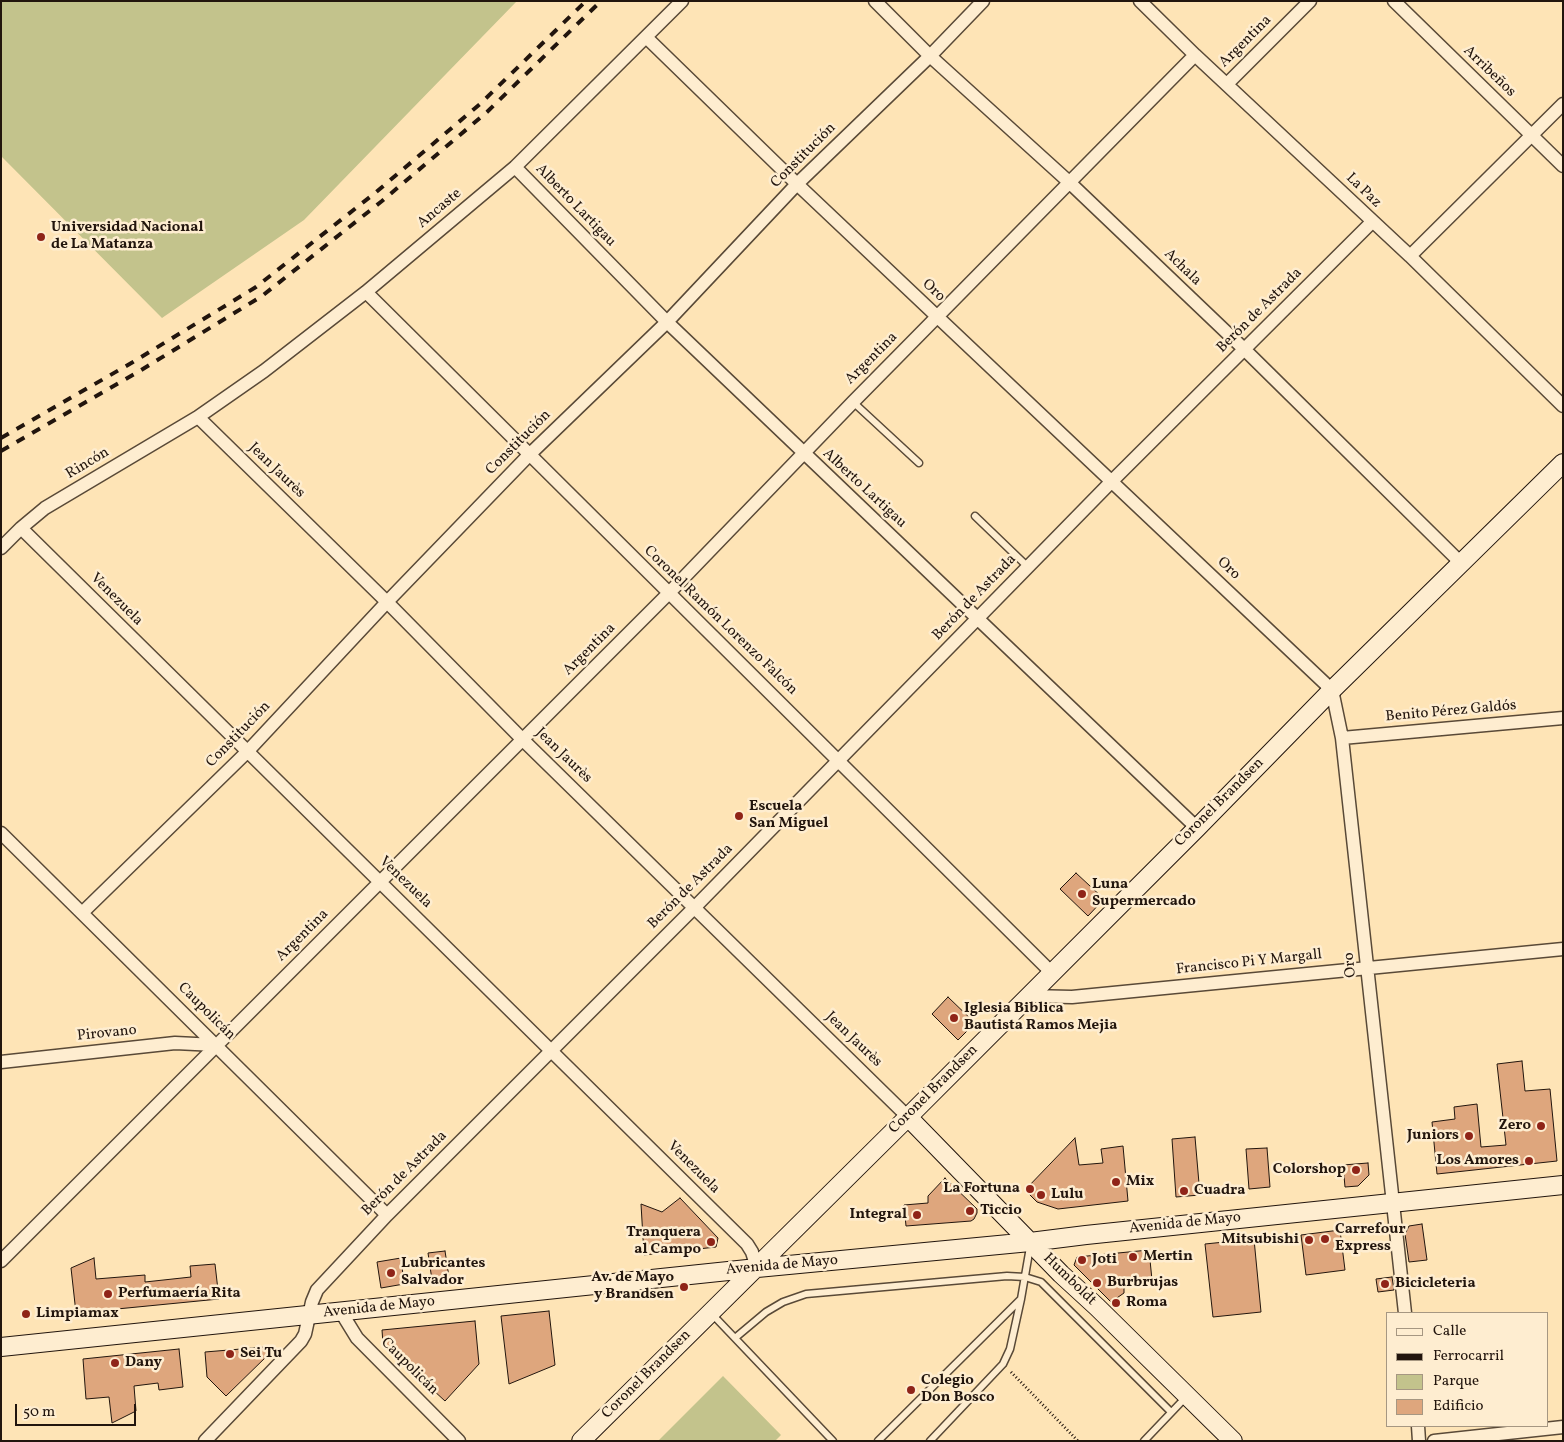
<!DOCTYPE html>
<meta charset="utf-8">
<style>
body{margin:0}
#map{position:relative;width:1564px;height:1442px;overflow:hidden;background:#fee4b6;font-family:Vollkorn,serif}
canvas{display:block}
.frame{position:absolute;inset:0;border:2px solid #22150d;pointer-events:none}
.legend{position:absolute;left:1386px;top:1312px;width:162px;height:115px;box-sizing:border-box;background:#feedd0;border:1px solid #a69782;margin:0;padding:6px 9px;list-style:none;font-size:15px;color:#22150d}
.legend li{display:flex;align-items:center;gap:10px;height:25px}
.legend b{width:25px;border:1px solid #a69782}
.scale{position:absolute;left:15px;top:1404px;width:121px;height:22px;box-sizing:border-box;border:2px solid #22150d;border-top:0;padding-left:6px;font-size:15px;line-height:18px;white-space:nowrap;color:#22150d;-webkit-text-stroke:4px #feedd0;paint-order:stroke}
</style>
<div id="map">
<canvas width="1564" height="1442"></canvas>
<div class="frame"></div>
<ul class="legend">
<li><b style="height:6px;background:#feedd0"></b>Calle</li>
<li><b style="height:6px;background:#22150d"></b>Ferrocarril</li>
<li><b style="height:14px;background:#c3c38c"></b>Parque</li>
<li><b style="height:14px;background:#dea67d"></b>Edificio</li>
</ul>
<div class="scale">50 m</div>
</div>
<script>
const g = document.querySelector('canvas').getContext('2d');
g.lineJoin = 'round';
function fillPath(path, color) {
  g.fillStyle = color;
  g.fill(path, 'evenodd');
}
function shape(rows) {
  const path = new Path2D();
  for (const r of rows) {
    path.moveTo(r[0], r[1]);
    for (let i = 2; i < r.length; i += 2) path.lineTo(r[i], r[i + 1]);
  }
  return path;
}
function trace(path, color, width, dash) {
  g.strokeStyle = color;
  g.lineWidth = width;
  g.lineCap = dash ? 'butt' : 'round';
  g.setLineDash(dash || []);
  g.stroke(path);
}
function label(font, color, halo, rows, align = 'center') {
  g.font = font + ' Vollkorn,serif';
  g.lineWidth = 5;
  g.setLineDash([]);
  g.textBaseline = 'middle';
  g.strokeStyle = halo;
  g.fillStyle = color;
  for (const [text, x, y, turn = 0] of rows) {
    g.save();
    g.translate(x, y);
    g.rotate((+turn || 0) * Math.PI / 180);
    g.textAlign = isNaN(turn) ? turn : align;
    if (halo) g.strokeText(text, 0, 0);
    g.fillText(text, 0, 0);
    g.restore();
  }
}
const green = shape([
 [1,1,517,1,304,220,162,318,1,156],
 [723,1376,781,1435,775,1441,658,1441]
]);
const building = shape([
 [1076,873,1104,899,1088,916,1060,889,1076,873],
 [948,997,975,1023,958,1040,932,1014,948,997],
 [1522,1061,1525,1091,1550,1089,1557,1161,1437,1174,1432,1122,1455,1119,1454,1107,1477,1104,1481,1147,1506,1145,1497,1064,1522,1061],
 [1195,1137,1200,1195,1176,1197,1172,1139,1195,1137],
 [1075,1138,1079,1165,1103,1163,1101,1149,1123,1146,1128,1201,1058,1209,1037,1202,1025,1190,1075,1138],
 [1267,1148,1270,1187,1249,1189,1246,1149,1267,1148],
 [1368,1163,1369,1175,1358,1186,1345,1187,1343,1165,1368,1163],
 [945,1178,977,1209,977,1213,974,1219,971,1221,906,1226,904,1205,928,1203,928,1196,945,1178],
 [680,1198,718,1238,716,1247,644,1255,641,1204,662,1212,680,1198],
 [1422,1224,1427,1260,1409,1262,1405,1234,1409,1226,1422,1224],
 [1340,1230,1345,1270,1306,1275,1301,1235,1340,1230],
 [1254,1239,1261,1312,1213,1317,1205,1244,1254,1239],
 [1149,1250,1152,1280,1124,1283,1124,1293,1111,1302,1074,1265,1077,1257,1149,1250],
 [445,1251,449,1277,432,1280,428,1253,445,1251],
 [94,1258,96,1279,145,1275,145,1282,191,1277,190,1266,215,1264,219,1299,76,1313,71,1268,94,1258],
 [401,1258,404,1284,381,1288,377,1262,401,1258],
 [1392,1277,1394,1290,1378,1292,1376,1279,1392,1277],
 [549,1311,555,1365,509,1384,501,1316,549,1311],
 [475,1321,479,1364,445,1401,383,1344,382,1330,475,1321],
 [265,1347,268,1355,226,1396,207,1377,205,1352,265,1347],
 [179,1349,183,1387,159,1390,158,1383,134,1386,136,1411,112,1423,109,1397,86,1399,83,1359,179,1349]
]);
const path = shape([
 [1011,1372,1078,1441]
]);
const lane = shape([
 [853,402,919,463],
 [975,516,1028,567],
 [711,1313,833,1441],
 [735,1338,766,1312,783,1302,806,1294,1007,1276,1025,1277,1041,1282,1171,1412],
 [878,1441,1021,1299,1030,1247],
 [930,1441,1003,1364,1010,1349,1021,1299],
 [1144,1441,1186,1397]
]);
const street = shape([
 [875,1,930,56,1069,182,1244,349,1461,563],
 [1140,1,1195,55,1410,256,1563,406],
 [1394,1,1563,166],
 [647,38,797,184,1332,690,1342,738,1405,1313],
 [1227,84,1310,1],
 [515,167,667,322,1197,828],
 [1410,256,1563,104],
 [366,292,1051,972],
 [198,417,387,602,523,740,908,1117],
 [21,528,747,1244,752,1252,757,1268],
 [1,548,21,528,45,508,198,417,264,371,366,292,515,167,682,1],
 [1342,738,1563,718],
 [1,833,387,1215],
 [83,912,247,752,387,602,529,455,667,322,797,184,930,56,983,1],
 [1028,996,1072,997,1563,949],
 [1,1062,175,1043,216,1045],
 [1,1261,668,594,853,402,1195,55],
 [341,1312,357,1338,459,1441],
 [1418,1426,1419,1441],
 [205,1441,301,1341,305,1334,312,1302,317,1290,387,1215,695,907,1112,481,1372,222],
 [1434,1441,1563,1427]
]);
const secondary = shape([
 [908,1117,1061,1274,1097,1307,1233,1441],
 [1,1347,757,1268,1030,1242,1086,1235,1563,1185],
 [581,1441,908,1117,1197,828,1332,690,1563,463]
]);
const rail = shape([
 [1,438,133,362,256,287,375,193,480,104,586,1],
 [1,451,138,372,262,296,382,201,487,112,601,1]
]);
const markers = [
 [41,237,5,"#8f2418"],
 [739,816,5,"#8f2418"],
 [1082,894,5,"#8f2418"],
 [954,1018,5,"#8f2418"],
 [1541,1126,5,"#8f2418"],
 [1469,1136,5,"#8f2418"],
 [1529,1161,5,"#8f2418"],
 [1356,1170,5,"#8f2418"],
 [1116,1182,5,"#8f2418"],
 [1030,1189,5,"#8f2418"],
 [1184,1191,5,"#8f2418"],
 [1041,1195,5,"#8f2418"],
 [970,1211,5,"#8f2418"],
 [917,1215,5,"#8f2418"],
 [1325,1239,5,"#8f2418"],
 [1309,1240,5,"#8f2418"],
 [711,1242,5,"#8f2418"],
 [1133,1257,5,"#8f2418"],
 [1082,1260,5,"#8f2418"],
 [391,1273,5,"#8f2418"],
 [1097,1283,5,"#8f2418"],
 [1385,1284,5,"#8f2418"],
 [684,1287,5,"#8f2418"],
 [108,1294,5,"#8f2418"],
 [1116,1303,5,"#8f2418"],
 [26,1314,5,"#8f2418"],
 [230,1354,5,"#8f2418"],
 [115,1363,5,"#8f2418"],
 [911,1390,5,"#8f2418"]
];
const streetNames = [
 ["Argentina",1246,42,-45],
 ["Arribeños",1489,72,44],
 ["Constitución",804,156,-45],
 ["La Paz",1363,191,44],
 ["Alberto Lartigau",575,206,46],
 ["Ancaste",440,209,-40],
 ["Achala",1182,268,44],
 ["Oro",933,291,43],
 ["Berón de Astrada",1260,311,-45],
 ["Argentina",872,359,-45],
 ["Constitución",519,443,-45],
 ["Rincón",88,464,-31],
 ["Jean Jaurès",276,471,44],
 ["Alberto Lartigau",864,489,43],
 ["Oro",1228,569,43],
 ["Berón de Astrada",975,598,-46],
 ["Venezuela",116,600,45],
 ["Coronel Ramón Lorenzo Falcón",720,621,44],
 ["Argentina",590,650,-45],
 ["Benito Pérez Galdós",1451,712,-5],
 ["Constitución",239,735,-46],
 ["Jean Jaurès",563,756,44],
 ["Coronel Brandsen",1220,803,-45],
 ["Venezuela",405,883,44],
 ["Berón de Astrada",691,887,-45],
 ["Argentina",303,936,-45],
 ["Francisco Pi Y Margall",1249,963,-6],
 ["Oro",1351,965,-96],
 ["Caupolicán",206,1012,45],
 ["Pirovano",107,1034,-6],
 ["Jean Jaurès",853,1040,44],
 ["Coronel Brandsen",934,1090,-45],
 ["Venezuela",693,1168,45],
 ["Berón de Astrada",405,1174,-45],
 ["Avenida de Mayo",1185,1224,-6],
 ["Avenida de Mayo",782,1266,-5],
 ["Humboldt",1069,1280,44],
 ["Avenida de Mayo",379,1308,-6],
 ["Caupolicán",409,1367,45],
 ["Coronel Brandsen",647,1375,-45]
];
const poiNames = [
 ["Universidad Nacional",51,228],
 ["de La Matanza",51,245],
 ["Escuela",749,807],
 ["San Miguel",749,824],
 ["Luna",1092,885],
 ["Supermercado",1092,902],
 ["Iglesia Biblica",964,1009],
 ["Bautista Ramos Mejia",964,1026],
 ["Zero",1531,1126,"right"],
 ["Juniors",1459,1136,"right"],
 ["Los Amores",1519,1161,"right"],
 ["Colorshop",1346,1170,"right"],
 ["Mix",1126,1182],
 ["La Fortuna",1020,1189,"right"],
 ["Cuadra",1194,1191],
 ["Lulu",1051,1195],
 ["Ticcio",980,1211],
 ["Integral",907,1215,"right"],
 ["Carrefour",1335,1230],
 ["Express",1335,1247],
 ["Tranquera",701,1233,"right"],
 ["al Campo",701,1250,"right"],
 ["Mitsubishi",1299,1240,"right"],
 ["Mertin",1143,1257],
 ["Joti",1092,1260],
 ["Lubricantes",401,1264],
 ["Salvador",401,1281],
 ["Av. de Mayo",674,1278,"right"],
 ["y Brandsen",674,1295,"right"],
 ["Burbrujas",1107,1283],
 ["Bicicleteria",1395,1284],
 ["Perfumaería Rita",118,1294],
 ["Roma",1126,1303],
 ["Limpiamax",36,1314],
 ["Sei Tu",240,1354],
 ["Dany",125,1363],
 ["Colegio",921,1381],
 ["Don Bosco",921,1398]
];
fillPath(green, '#c3c38c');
fillPath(building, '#dea67d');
trace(building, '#22150d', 1);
trace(lane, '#594937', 9);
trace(street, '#594937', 15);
trace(secondary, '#22150d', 20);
trace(path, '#22150d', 3, [1, 2.5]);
trace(lane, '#feedd0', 6);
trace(street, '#feedd0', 12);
trace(secondary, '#feedd0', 18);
trace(rail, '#22150d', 4, [9, 9]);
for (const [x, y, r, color] of markers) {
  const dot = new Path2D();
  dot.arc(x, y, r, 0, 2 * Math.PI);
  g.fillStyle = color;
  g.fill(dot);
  trace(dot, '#feedd0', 2);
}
label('15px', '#22150d', '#feedd0', streetNames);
label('bold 15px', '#22150d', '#feedd0', poiNames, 'left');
</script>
